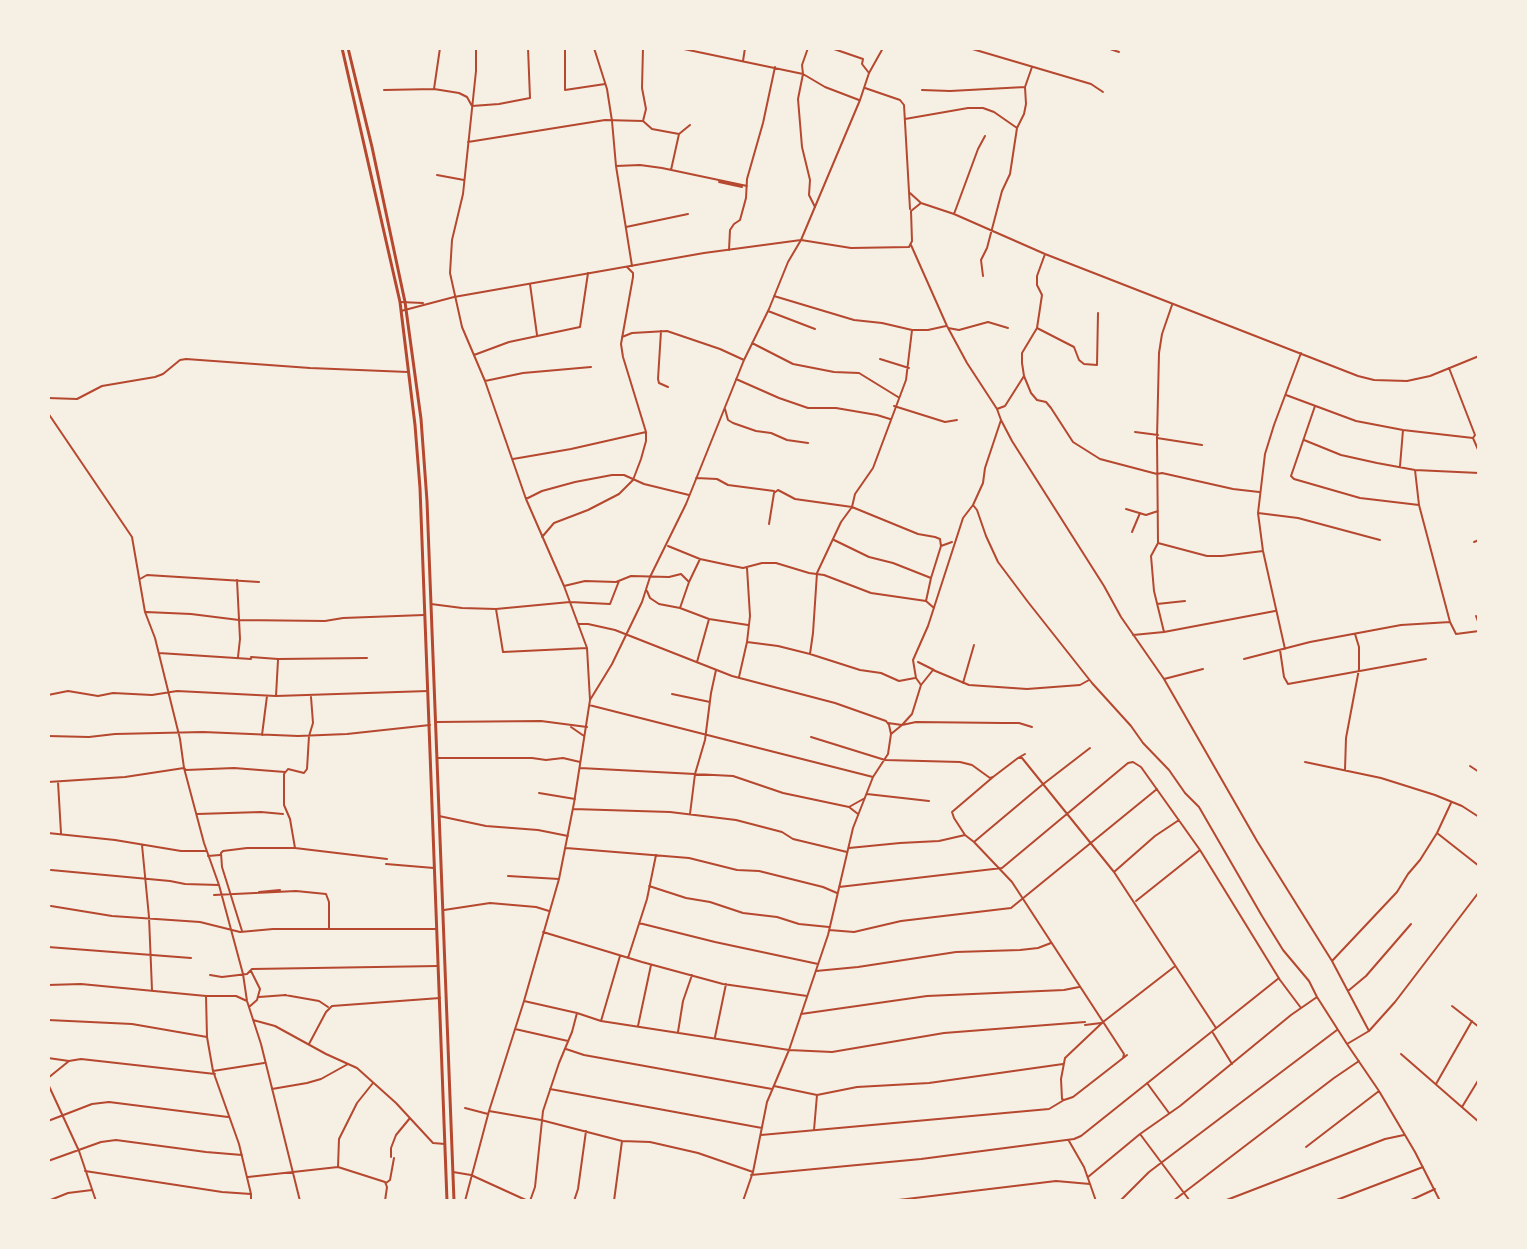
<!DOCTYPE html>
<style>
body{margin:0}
#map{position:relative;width:1527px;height:1249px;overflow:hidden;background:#f6efe4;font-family:"Playfair Display",serif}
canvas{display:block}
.frame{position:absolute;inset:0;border:50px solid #f6efe4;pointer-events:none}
</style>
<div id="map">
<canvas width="1527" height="1249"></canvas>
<div class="frame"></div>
</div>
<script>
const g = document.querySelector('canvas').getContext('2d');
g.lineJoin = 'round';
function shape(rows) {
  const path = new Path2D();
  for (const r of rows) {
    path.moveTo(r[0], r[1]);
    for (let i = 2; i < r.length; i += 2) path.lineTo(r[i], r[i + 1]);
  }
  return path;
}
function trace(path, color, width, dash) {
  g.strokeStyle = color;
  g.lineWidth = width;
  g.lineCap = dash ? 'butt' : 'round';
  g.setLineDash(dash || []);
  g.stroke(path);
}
const minor = shape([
 [565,48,565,90,605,84],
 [594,48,607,89,612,121,616,166,632,266],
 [679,48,803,74,825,87,859,100],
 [808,48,802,65,803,74,798,99,802,147,810,180,809,195,815,207],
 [831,48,863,59,862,64,869,73],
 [969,48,1091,84,1103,92],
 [1107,48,1119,52],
 [743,61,745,48],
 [865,88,900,100,904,105,910,209],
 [434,89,440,48],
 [384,90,434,89,459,93,467,97,472,106,499,104,530,98,528,48],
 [922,90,950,91,1025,87],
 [905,119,968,108,983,108,994,112,1017,128],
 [643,121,646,109,642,88,643,48],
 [468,142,605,120,643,121,652,129,679,134],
 [616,166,640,165,662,168,747,186],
 [671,170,679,134,690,125],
 [437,175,464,180],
 [719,182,742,187],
 [910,193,921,203],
 [954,214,978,149,985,136],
 [626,227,688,214],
 [911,245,947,326,967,363,997,409,1001,420,1012,441,1104,586,1121,617,1164,679,1257,841,1332,961,1369,1031,1347,1044,1379,1091,1415,1152,1440,1201],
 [729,250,730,230,734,224,740,220,746,198,747,179,763,123,775,67],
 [1045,254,1037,276,1037,285,1042,295,1037,328,1022,353,1022,363,1024,376,1031,393,1037,400,1046,402,1051,408,1073,442,1100,459,1157,474,1162,473,1233,489,1259,492],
 [983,276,981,260,987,248,1002,191,1010,174,1017,128,1024,114,1026,104,1025,87,1032,67],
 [530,284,537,335],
 [774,296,854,320,882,323,912,330,928,330,946,326],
 [768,311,815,329],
 [948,328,959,330,988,322,1008,328],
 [1037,328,1074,347,1079,360,1084,364,1097,365,1098,313],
 [661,331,658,379,659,383,668,387],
 [622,337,632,333,667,331,720,349,744,360],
 [752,343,793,364,834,372,859,373,898,397],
 [474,355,509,342,580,327,588,273],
 [880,359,909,368],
 [736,379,779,398,808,408,836,408,877,415,890,419],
 [485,381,523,373,591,367],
 [1286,395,1356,421,1403,430,1473,438,1475,435,1449,368],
 [48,398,77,399,102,386,155,377,163,374,180,360,186,359,310,368,408,372],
 [894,406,945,422,957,420],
 [1315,406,1291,476,1294,479,1360,498,1419,505],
 [725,409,728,420,733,423,756,431,771,433,787,440,808,443],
 [997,409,1005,406,1024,376],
 [48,413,132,537,145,612,155,638,180,739,184,768,204,843,219,885,243,974,247,1001,261,1044,300,1201],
 [1135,432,1158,435],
 [1157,438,1202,445],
 [1473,438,1479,452],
 [1304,440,1341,455,1377,463,1415,470,1479,473],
 [513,459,571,449,646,432],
 [1400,466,1403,430],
 [1415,470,1419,505,1450,622,1456,634,1479,631],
 [696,478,717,479,728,485,774,491],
 [526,499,542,491,575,482,612,475,624,475,644,484,689,495],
 [973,505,983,483,985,468,1001,420],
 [1126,509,1146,515,1158,511],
 [1258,513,1298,518,1380,540],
 [769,524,774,493,778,490,795,499,852,507,918,534,935,537,940,539,941,546,931,578,926,601],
 [1132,532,1140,513],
 [542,537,554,523,588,510,619,494,633,480,641,459,646,441,646,432,623,357,621,344,633,277,633,273,627,267],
 [834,540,869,557,893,563,931,578],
 [1474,542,1479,540],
 [1158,543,1207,556,1222,556,1263,551],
 [668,546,700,559,728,565,743,568,762,563,776,563,809,573,824,575,871,593,926,601,934,608],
 [941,546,952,542],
 [140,579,147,575,259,582],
 [237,580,240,639,238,657],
 [689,582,700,559],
 [564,586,585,581,616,582,631,576,669,577,681,574,689,582,680,608],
 [647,591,650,598,659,604,680,608,709,619,697,662],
 [431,604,462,608,496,609,570,602,610,604,619,581],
 [1157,604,1185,601],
 [496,609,503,652,587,648],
 [146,612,191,614,239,620,325,621,343,618,424,615],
 [1476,616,1479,624],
 [709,619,748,625],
 [578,624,588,624,615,630,732,676,835,703,886,721,889,725,891,734,888,754,873,777],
 [1164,632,1154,591,1151,556,1158,543,1157,438,1159,353,1162,334,1172,305],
 [1133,635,1164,632,1275,611],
 [747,642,778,646,810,654,860,670,881,673,899,681,915,678],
 [1285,649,1263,551,1258,513,1265,454,1274,425,1301,353],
 [1280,650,1284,677,1288,684,1426,659],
 [159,653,251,659],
 [810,654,813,633,817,573,841,522,852,507,855,494,873,468,906,380,912,330],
 [251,657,278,659,367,658],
 [1244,659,1310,642,1401,625,1450,622],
 [918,662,934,670],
 [739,677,747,642,750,616,747,568],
 [1164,679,1203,669],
 [963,683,974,645],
 [921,685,933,670,969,685,1027,689,1080,685,1089,680],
 [672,694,710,702],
 [48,695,68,691,98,696,113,693,152,695,177,691,276,696,428,691],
 [276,696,278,660],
 [590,700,612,664,642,602,650,577,686,504,744,360,769,309,788,262,801,240,851,248,909,247,912,241,911,211,921,203,954,214,1045,254,1358,376,1374,380,1407,381,1430,376,1479,356],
 [436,722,541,721,587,727],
 [888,723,902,725,912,714,921,685,916,678,913,660,928,626,963,518,973,505,977,510,986,536,998,562,1028,602,1092,683,1131,726,1143,743,1169,770,1185,793,1199,807,1262,916,1283,950,1309,981,1317,997],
 [571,727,584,736],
 [891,734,902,725,916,722,1003,723,1019,723,1032,727],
 [262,735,267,696],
 [48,736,89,737,115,734,203,732,298,736,347,734,430,725],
 [811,737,885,760,960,762,972,765,990,778,993,777,1018,758,1022,758,1114,872,1216,1028],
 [437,758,532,758,546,760,563,758,580,762],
 [1018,758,1025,754],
 [1305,762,1381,778,1435,795,1462,806,1479,817],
 [1470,766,1479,772],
 [580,768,733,776,783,793,849,807,865,798],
 [1345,770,1346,738,1359,669,1359,647,1355,634],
 [993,777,952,812,954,818,965,835,974,842,1012,882,1124,1054,1123,1058],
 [48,782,125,777,184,768,186,770,234,768,285,772],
 [58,782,61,833],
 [539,793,575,799],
 [867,794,929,801],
 [849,807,858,814],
 [573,809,670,812,736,820,782,832,793,839,847,852],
 [197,814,261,812,283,814],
 [690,814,695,774,705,740,711,693,716,670],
 [439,816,486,826,538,830,568,836],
 [48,833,115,840,181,851,206,851],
 [1437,833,1451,803],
 [974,842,1042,785,1090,748],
 [142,845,149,917,152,990],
 [295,848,387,859],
 [566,848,689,858,737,870,759,871,823,887,837,893],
 [849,848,900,843,939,841,965,835],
 [208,856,220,855],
 [386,864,434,868],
 [51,870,170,881,185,884,219,885],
 [1114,872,1155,836,1179,820],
 [508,876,559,879],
 [649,886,686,898,710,902,743,913,777,917,799,924,829,927],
 [839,887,1002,868,1128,763,1133,762,1141,767,1200,850],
 [259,892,280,890],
 [214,895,296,891,326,894,329,902,329,929],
 [1136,901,1200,850,1280,980,1301,1008],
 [51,906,112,916,200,922,240,932,273,929,437,929],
 [444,910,490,903,536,907,549,911],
 [639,923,715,942,818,964],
 [829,930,854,932,901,921,1011,908,1157,789],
 [242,931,222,867,221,853,223,851,247,848,295,848,290,819,284,805,284,774,288,769,304,773,307,769,309,736,313,723,311,697],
 [543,932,642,962,723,984,807,996],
 [48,947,191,958],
 [628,958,647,899,656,855],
 [1332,961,1397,892,1408,874,1420,860,1437,833,1479,866],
 [816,971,858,967,956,952,1020,950,1038,948,1051,943],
 [210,975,222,977,247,974,252,969,438,966],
 [48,985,81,984,206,996,236,996,247,1001],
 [1348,991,1366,976,1411,924],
 [285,995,319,1001,328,1007],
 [206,996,207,1037,213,1071,239,1144,251,1194],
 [259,997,286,995],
 [524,1001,577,1013,601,1021,789,1050,828,935,853,828,873,777,589,705],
 [1452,1006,1479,1027],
 [249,1007,257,1000,260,989,251,971],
 [801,1014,927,996,1064,990,1079,987],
 [48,1020,132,1024,207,1037],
 [253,1020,275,1026,326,1054,357,1068,396,1103,433,1143,445,1144],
 [601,1021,620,956],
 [1085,1025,1101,1023],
 [638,1026,651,965],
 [515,1029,568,1041],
 [1369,1031,1395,1002,1479,892],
 [678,1032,683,1001,692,975],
 [1213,1033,1232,1064],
 [715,1037,726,984],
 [309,1044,326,1012,332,1006,440,998],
 [566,1049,584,1055,772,1089],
 [1401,1054,1479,1122],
 [48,1058,69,1061,81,1059,215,1074],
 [213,1071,264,1063],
 [48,1078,69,1061],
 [1147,1083,1169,1113],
 [48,1084,79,1151,96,1201],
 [1436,1084,1472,1021],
 [774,1086,817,1095,857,1087,929,1083,1063,1064],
 [272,1089,307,1083,321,1079,348,1064],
 [550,1089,762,1128],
 [1064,1100,1062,1099,1061,1079,1065,1058,1103,1022,1174,967],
 [1462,1107,1479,1079],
 [465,1108,488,1114],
 [489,1111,541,1120,622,1141,650,1142,698,1153,753,1172],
 [48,1121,92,1104,109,1102,228,1117],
 [814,1130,817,1095],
 [1140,1134,1180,1106,1291,1015,1317,997,1347,1044],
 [761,1135,1049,1109,1064,1100,1073,1097,1127,1055],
 [1069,1141,1084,1167,1096,1201],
 [1306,1147,1379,1091],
 [391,1157,391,1148,396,1135,410,1118],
 [48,1161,101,1142,116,1140,206,1152,242,1155],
 [338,1167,339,1139,357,1103,373,1083],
 [85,1171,222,1192,251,1194,251,1201],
 [453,1172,471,1175,528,1201],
 [751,1175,921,1159,1074,1139,1081,1136,1279,978],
 [248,1177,338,1167,385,1182,387,1187,385,1201],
 [1088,1177,1140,1134,1190,1201],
 [386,1183,390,1180,394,1158],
 [48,1201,68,1193,92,1190],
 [465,1201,489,1111,524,1001,559,879,574,803,590,700,587,648,564,586,526,499,485,381,462,327,450,273,452,240,463,194,476,71,476,48],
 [530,1201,535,1187,543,1111,559,1063,572,1032,577,1013],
 [574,1201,578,1189,586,1131],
 [614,1201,622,1141],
 [743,1201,753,1172,767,1102,789,1050,832,1052,944,1033,1085,1022],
 [890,1201,1056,1181,1090,1184],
 [1120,1201,1149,1172,1337,1030],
 [1173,1201,1334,1078,1359,1061],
 [1224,1201,1385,1139,1404,1135],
 [1334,1201,1423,1167],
 [1409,1201,1435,1189]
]);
const tertiary = shape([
 [400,302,423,303],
 [401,311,454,297,704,253,801,240,860,100,869,73,883,48]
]);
const trunk = shape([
 [342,48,400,302,415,425,420,488,447,1201],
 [348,48,372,147,405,302,421,419,427,501,454,1201]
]);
trace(minor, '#b5482f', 2);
trace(tertiary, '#b5482f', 2);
trace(trunk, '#b5482f', 3);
</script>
